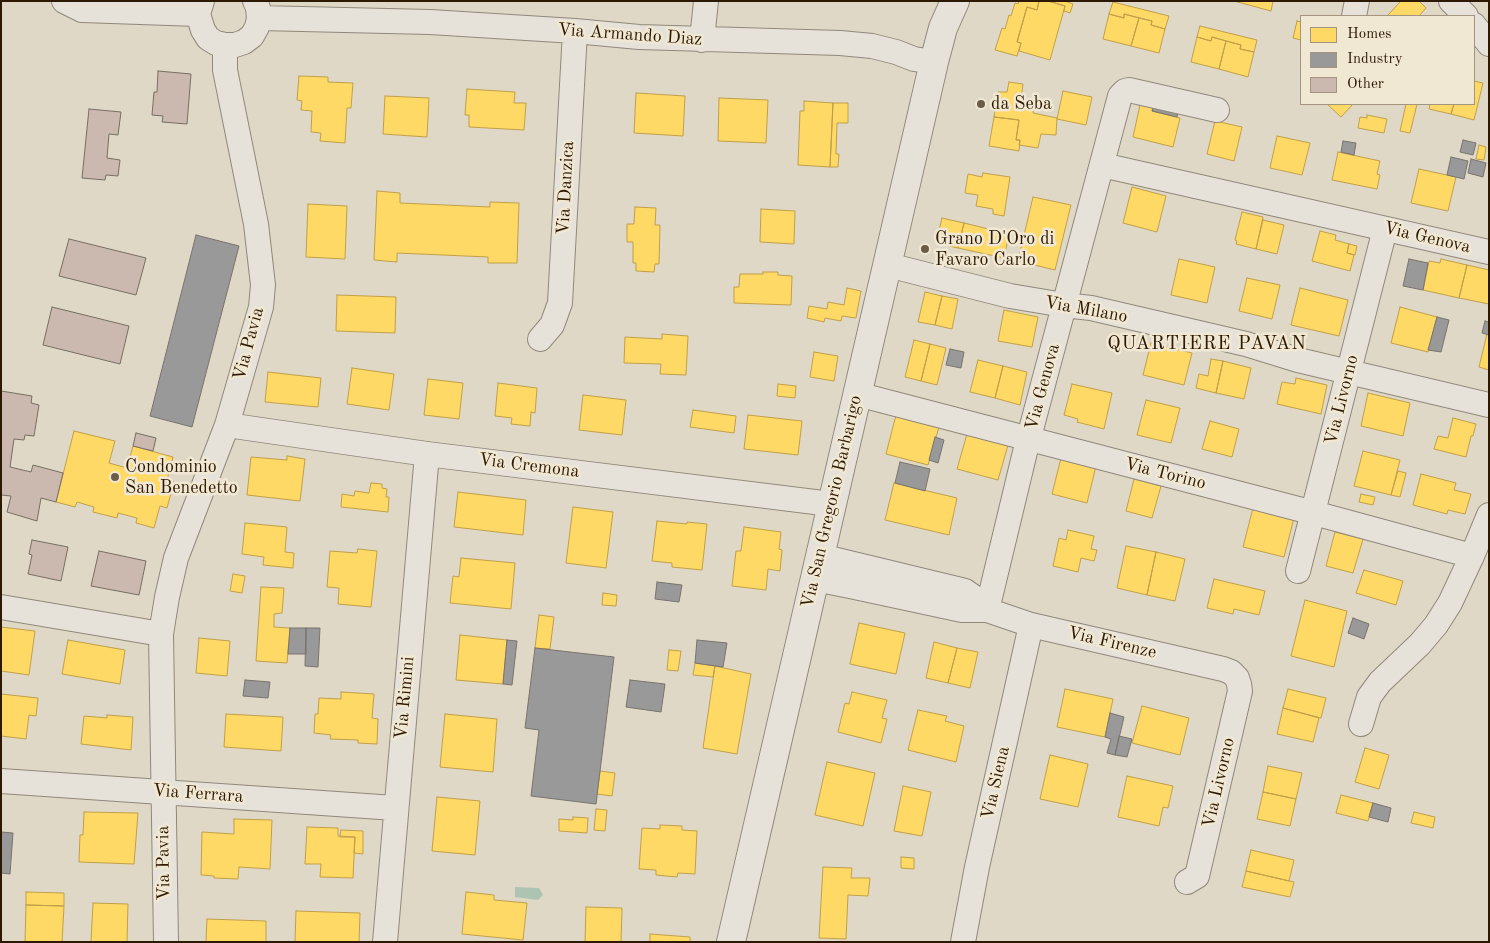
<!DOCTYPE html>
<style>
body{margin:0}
#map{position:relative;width:1490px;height:943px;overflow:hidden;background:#e0d8c6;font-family:"Old Standard TT",serif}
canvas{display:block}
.frame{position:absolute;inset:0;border:2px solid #2d1902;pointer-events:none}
.legend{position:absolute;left:1300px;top:15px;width:175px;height:90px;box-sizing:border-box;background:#f1e8d3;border:1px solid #a3957f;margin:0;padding:6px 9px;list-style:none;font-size:15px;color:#2d1902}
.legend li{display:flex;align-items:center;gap:10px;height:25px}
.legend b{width:25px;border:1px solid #a3957f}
</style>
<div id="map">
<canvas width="1490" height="943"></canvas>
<div class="frame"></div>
<ul class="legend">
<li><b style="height:14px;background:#ffd966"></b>Homes</li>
<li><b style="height:14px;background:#999"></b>Industry</li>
<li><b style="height:14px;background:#cbb8ae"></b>Other</li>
</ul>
</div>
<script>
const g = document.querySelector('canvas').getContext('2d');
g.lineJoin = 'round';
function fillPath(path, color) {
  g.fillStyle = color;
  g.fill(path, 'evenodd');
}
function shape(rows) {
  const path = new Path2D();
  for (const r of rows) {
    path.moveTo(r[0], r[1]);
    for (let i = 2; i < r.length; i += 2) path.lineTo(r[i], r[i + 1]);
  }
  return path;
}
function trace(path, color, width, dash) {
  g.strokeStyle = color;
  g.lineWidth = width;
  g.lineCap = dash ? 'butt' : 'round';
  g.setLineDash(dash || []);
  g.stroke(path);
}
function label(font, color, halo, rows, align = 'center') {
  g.font = font + ' "Old Standard TT",serif';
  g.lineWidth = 5;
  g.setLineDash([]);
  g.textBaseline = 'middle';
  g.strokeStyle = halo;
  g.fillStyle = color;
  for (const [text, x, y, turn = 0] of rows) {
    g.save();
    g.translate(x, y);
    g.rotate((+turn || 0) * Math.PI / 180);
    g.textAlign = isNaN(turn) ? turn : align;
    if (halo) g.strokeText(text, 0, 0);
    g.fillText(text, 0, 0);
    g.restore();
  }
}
const water = shape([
 [515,887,539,888,543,895,538,900,515,897]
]);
const homes = shape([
 [1019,1,1039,1,1037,10,1027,7,1017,42,1021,43,1017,56,995,50,1002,28,1005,29,1009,15,1011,16,1015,3,1018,4,1019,1],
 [1039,1,1048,1,1065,6,1050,60,1019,51,1021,43,1017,42,1027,7,1037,10,1039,1],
 [1048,1,1065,1,1073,4,1070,13,1064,11,1065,6,1048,1],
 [1234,1,1273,1,1271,11,1234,1],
 [1401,1,1419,1,1426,8,1419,16,1387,16,1401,1],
 [1113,2,1169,16,1165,29,1151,25,1152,21,1124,14,1124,18,1109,14,1113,2],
 [1109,14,1124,18,1124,14,1139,18,1131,46,1103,39,1109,14],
 [1139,18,1152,21,1151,25,1165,29,1159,53,1131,46,1139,18],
 [1297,21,1301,22,1301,40,1293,38,1297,21],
 [1200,26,1257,40,1254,52,1240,49,1241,45,1212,37,1211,41,1197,37,1200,26],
 [1197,37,1211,41,1212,37,1226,41,1219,69,1191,62,1197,37],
 [1226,41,1241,45,1240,49,1254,52,1248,77,1219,69,1226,41],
 [299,76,328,77,328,82,353,83,351,108,347,108,345,143,320,141,321,133,311,132,312,111,301,110,302,101,297,100,299,76],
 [1474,81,1483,83,1474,120,1451,114,1454,104,1474,104,1474,81],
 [1009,82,1023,84,1020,107,1034,108,1033,113,1057,118,1056,135,1041,134,1038,148,1019,145,1020,140,1016,140,1019,120,994,117,998,92,1007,92,1009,82],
 [467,89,515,92,514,103,526,103,524,130,469,127,469,115,465,115,467,89],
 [1063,91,1092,97,1086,125,1057,119,1063,91],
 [636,93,685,96,683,136,634,133,636,93],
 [385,96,429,98,427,137,383,134,385,96],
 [719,98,768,100,766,143,718,141,719,98],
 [804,101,833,103,830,167,798,165,800,111,804,111,804,101],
 [833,103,848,103,848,123,837,123,836,154,839,154,838,167,830,167,833,103],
 [1327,104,1353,104,1341,117,1327,104],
 [1406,104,1417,104,1410,133,1400,131,1406,104],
 [1430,104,1454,104,1451,114,1429,109,1430,104],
 [1140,105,1153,108,1152,111,1180,118,1173,147,1133,137,1140,105],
 [1367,115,1387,119,1384,133,1358,128,1360,117,1367,118,1367,115],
 [994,117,1019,120,1016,140,1020,140,1019,151,989,146,994,117],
 [1215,121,1242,127,1234,161,1207,154,1215,121],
 [1277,136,1310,143,1302,175,1270,168,1277,136],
 [1479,145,1486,147,1484,160,1476,159,1479,145],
 [1338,152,1380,161,1377,174,1380,175,1377,189,1332,180,1338,152],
 [1419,169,1456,177,1448,211,1411,203,1419,169],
 [983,173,1010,177,1004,216,993,214,993,209,976,206,978,195,965,193,968,174,982,177,983,173],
 [1132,187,1166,196,1157,232,1123,223,1132,187],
 [377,191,400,193,400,203,490,207,490,202,519,203,517,263,488,263,488,257,397,253,397,262,374,260,377,191],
 [1033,197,1071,205,1055,270,1018,261,1033,197],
 [308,204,347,206,345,259,306,257,308,204],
 [635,207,656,208,655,225,660,225,659,264,655,264,654,272,636,271,636,263,633,263,633,242,627,242,627,224,634,224,635,207],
 [761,209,795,211,794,244,760,242,761,209],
 [1242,212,1263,217,1256,249,1236,244,1237,241,1235,240,1242,212],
 [942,218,964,223,958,248,936,243,942,218],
 [1263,220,1284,225,1277,254,1256,249,1263,220],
 [964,223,1009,234,1004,258,958,248,964,223],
 [1320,231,1336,235,1335,240,1349,244,1347,253,1354,255,1350,271,1312,261,1320,231],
 [1349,244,1357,246,1355,255,1347,253,1349,244],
 [1179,259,1215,267,1207,303,1171,295,1179,259],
 [1441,259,1467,265,1459,298,1423,290,1429,261,1440,263,1441,259],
 [1467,265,1489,270,1489,304,1459,298,1467,265],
 [763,272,778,272,778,275,792,276,791,305,734,303,734,287,739,287,740,274,763,274,763,272],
 [1247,278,1280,285,1272,319,1239,311,1247,278],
 [847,288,861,291,856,318,842,316,841,321,825,318,824,322,807,318,809,306,827,309,828,302,844,305,847,288],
 [1300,288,1348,300,1339,336,1291,325,1300,288],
 [925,292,942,296,935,325,918,322,925,292],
 [337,295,396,297,395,333,336,331,337,295],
 [942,296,958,299,952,329,935,325,942,296],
 [1400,307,1437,317,1428,352,1391,343,1400,307],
 [1004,310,1038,317,1032,347,998,341,1004,310],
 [662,334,688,336,686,375,660,374,661,364,624,363,625,337,662,339,662,334],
 [1487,334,1489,335,1489,370,1479,367,1487,334],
 [914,340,930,344,921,381,905,377,914,340],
 [1151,343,1192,353,1184,385,1143,375,1151,343],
 [930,344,946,348,937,385,921,381,930,344],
 [814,352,838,356,834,381,810,377,814,352],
 [1211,359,1223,361,1216,393,1196,388,1199,374,1208,376,1211,359],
 [978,360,1003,366,995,398,970,392,978,360],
 [1223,361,1251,368,1244,399,1216,393,1223,361],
 [1003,366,1027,372,1020,405,995,398,1003,366],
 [352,368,394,374,389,410,347,404,352,368],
 [268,372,321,378,318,407,265,402,268,372],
 [1296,378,1327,385,1321,414,1277,404,1282,382,1295,384,1296,378],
 [428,379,463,383,459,419,424,415,428,379],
 [498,383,537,388,535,413,531,412,530,426,511,424,512,418,495,416,498,383],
 [778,384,796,386,795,398,777,396,778,384],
 [1072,384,1112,393,1104,429,1077,422,1078,419,1064,415,1072,384],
 [1368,393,1410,403,1403,436,1361,426,1368,393],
 [583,395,626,400,622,435,579,430,583,395],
 [1146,400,1180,408,1171,443,1137,435,1146,400],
 [693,410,736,416,734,433,690,427,693,410],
 [748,415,802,421,798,455,744,449,748,415],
 [896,415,939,427,928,465,886,454,896,415],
 [1453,418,1476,424,1473,436,1471,436,1466,457,1434,449,1438,436,1448,438,1453,418],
 [1210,421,1239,429,1232,457,1202,449,1210,421],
 [74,431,115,441,109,463,127,468,133,446,173,457,167,480,174,482,167,508,160,506,154,528,136,523,137,518,118,513,117,518,93,512,94,507,77,502,75,507,56,502,74,431],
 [967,434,1008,445,998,480,957,469,967,434],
 [1363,451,1400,460,1391,495,1354,486,1363,451],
 [287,456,305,459,300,501,247,495,251,457,287,460,287,456],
 [1061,458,1096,466,1087,503,1052,494,1061,458],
 [1398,471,1406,473,1400,497,1391,495,1398,471],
 [1421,474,1456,483,1454,490,1471,494,1465,514,1448,510,1447,514,1413,505,1421,474],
 [1134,479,1161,486,1152,518,1126,511,1134,479],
 [371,483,382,484,382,488,387,489,386,497,389,497,388,512,341,507,342,494,354,496,355,491,369,493,371,483],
 [894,483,957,498,949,535,885,520,894,483],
 [458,492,526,500,523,535,454,527,458,492],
 [1361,494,1375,497,1373,505,1359,502,1361,494],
 [573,507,613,512,606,568,566,563,573,507],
 [1253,508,1294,518,1284,557,1243,547,1253,508],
 [657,521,687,524,687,522,707,524,702,570,672,567,672,563,652,561,657,521],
 [245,523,287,527,285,552,294,553,293,568,263,565,264,557,242,554,245,523],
 [744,527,781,532,779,549,782,550,780,571,768,569,766,590,732,586,736,551,741,551,744,527],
 [1068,530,1094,536,1091,549,1097,550,1094,561,1081,558,1078,572,1053,566,1059,538,1066,540,1068,530],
 [1335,532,1363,539,1353,573,1326,566,1335,532],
 [1126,546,1156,552,1147,595,1117,588,1126,546],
 [358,549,377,551,371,607,338,604,339,588,327,587,330,551,357,553,358,549],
 [1156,552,1185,559,1175,601,1147,595,1156,552],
 [461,558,515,563,511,609,450,603,453,576,459,577,461,558],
 [1364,570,1403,581,1396,605,1356,593,1364,570],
 [233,574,245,576,242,593,230,591,233,574],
 [1214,579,1265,591,1259,615,1234,609,1233,614,1207,608,1214,579],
 [261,587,284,588,282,613,274,614,274,627,290,628,287,663,256,661,261,587],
 [603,593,617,595,616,606,602,605,603,593],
 [1305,600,1347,611,1334,667,1291,656,1305,600],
 [539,615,554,617,550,649,535,648,539,615],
 [859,623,905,633,896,674,850,664,859,623],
 [1,627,35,631,29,675,1,671,1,627],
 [460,635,507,640,503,684,456,680,460,635],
 [199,638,230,641,227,676,196,673,199,638],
 [68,640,125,650,120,684,62,674,68,640],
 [934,642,957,648,948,683,926,678,934,642],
 [957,648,978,652,970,688,948,683,957,648],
 [669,650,681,651,678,671,667,670,669,650],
 [695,663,715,666,713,677,693,675,695,663],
 [715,666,751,674,737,754,703,748,715,666],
 [1065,689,1113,699,1105,737,1057,727,1065,689],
 [1288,689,1326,698,1321,718,1283,708,1288,689],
 [341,692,374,694,372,718,378,719,377,744,358,743,358,740,330,739,331,735,314,733,315,714,318,714,319,698,341,699,341,692],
 [852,692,887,700,882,718,887,719,881,743,838,732,845,703,849,704,852,692],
 [1,694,38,698,36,716,29,715,26,739,1,736,1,694],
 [1142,706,1189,718,1180,755,1132,743,1142,706],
 [1283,708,1319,718,1313,742,1277,734,1283,708],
 [918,710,947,716,945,721,964,726,956,762,908,750,918,710],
 [226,714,283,717,281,751,224,747,226,714],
 [445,714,497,719,493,772,440,767,445,714],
 [107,715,133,717,131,750,81,744,84,716,107,718,107,715],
 [1365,748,1389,755,1379,789,1355,782,1365,748],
 [1050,755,1088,764,1078,807,1040,799,1050,755],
 [827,762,875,773,863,826,815,815,827,762],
 [1268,766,1302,773,1296,799,1263,792,1268,766],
 [600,771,615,773,612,796,597,794,600,771],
 [1127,776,1173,786,1168,808,1163,807,1159,826,1118,817,1127,776],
 [903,786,931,792,922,836,894,831,903,786],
 [1263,792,1296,799,1290,826,1257,819,1263,792],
 [1341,795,1373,803,1368,821,1336,813,1341,795],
 [437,797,480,801,475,855,432,851,437,797],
 [596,809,607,810,605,831,594,830,596,809],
 [84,812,138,813,134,864,79,862,80,835,83,835,84,812],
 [1414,812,1435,817,1433,828,1411,823,1414,812],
 [573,817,588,818,587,833,559,831,559,819,573,820,573,817],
 [234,819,272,820,270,869,239,867,238,879,214,878,214,876,201,875,202,832,234,834,234,819],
 [660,825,682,826,682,830,697,831,695,874,678,873,677,877,656,875,656,870,639,869,642,828,660,829,660,825],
 [307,827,338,828,338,836,355,837,353,878,320,877,321,864,305,864,307,827],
 [341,830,363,831,363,854,354,853,355,837,340,837,341,830],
 [1251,850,1294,860,1289,881,1246,871,1251,850],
 [901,857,914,858,914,869,901,868,901,857],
 [823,867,852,868,851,878,870,878,868,896,848,895,846,939,819,938,823,867],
 [1246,871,1294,882,1290,897,1242,887,1246,871],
 [26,892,64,893,64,906,26,905,26,892],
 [466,892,494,895,494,900,527,903,523,940,462,934,466,892],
 [93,903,128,904,127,942,91,942,93,903],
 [26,905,64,906,62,942,25,942,26,905],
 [586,907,622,908,621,942,585,942,586,907],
 [296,911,360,913,359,942,295,942,296,911],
 [207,919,266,921,266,942,206,942,207,919],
 [650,934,690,937,690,942,650,942,650,934]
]);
const industry = shape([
 [1155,100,1179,106,1177,117,1152,111,1155,100],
 [1463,140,1476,143,1473,155,1460,152,1463,140],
 [1343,141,1356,143,1354,155,1341,152,1343,141],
 [1451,157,1468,161,1464,179,1447,175,1451,157],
 [1471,159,1486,163,1483,177,1468,173,1471,159],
 [196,235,239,246,192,427,150,416,196,235],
 [1409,259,1428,263,1423,290,1403,286,1409,259],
 [1437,317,1449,320,1441,352,1428,350,1437,317],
 [1485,321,1489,322,1489,335,1482,333,1485,321],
 [950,349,964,352,961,368,946,365,950,349],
 [935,437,944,440,938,463,929,460,935,437],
 [900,462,930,469,925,491,895,483,900,462],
 [657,582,682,585,679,602,655,599,657,582],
 [1353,618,1369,624,1364,639,1348,633,1353,618],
 [290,628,306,628,306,654,288,654,290,628],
 [306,628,320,628,318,667,305,666,306,628],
 [507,640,517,641,512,685,503,684,507,640],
 [697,640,727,643,723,667,695,663,697,640],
 [535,648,614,657,596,804,531,796,539,730,525,728,535,648],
 [245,680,270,682,268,698,243,696,245,680],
 [630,680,665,684,661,712,626,707,630,680],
 [1110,713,1124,717,1115,755,1107,753,1111,739,1105,737,1110,713],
 [1119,736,1132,739,1127,757,1115,755,1119,736],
 [1373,803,1391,808,1388,822,1369,817,1373,803],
 [1,832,13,833,10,874,1,873,1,832]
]);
const building = shape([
 [158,71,191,74,187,124,162,122,163,116,152,115,154,92,157,92,158,71],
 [89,109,121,112,118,135,109,134,107,158,120,160,118,176,106,175,105,180,82,178,89,109],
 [69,239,146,258,136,295,59,276,69,239],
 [52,307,129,326,120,364,43,345,52,307],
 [1,391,32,396,31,403,39,405,34,436,25,435,24,440,14,439,10,467,31,472,33,465,63,473,56,502,41,498,37,521,7,512,11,496,1,495,1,391],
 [136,433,156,438,153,451,133,446,136,433],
 [32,540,68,547,61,581,28,574,32,555,29,554,32,540],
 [99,551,146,561,139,595,91,586,99,551]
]);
const minor = shape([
 [64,1,82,10,198,14],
 [202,1,198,14,203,30,208,38,216,43,225,45,235,45,244,42,252,36,257,27,259,18,258,8,255,1],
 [1451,1,1466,16],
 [1354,16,1357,1],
 [259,18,430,22,575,31,639,37,840,43,872,46,896,52,914,59,934,62],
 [1474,25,1489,44],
 [702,40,706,1],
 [1102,165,1489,252],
 [888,265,1010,296,1064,305,1091,308,1246,344,1298,360,1489,405],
 [540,339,552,325,560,303,575,31],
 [857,394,1314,513,1472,556],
 [227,425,427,454,831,504],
 [820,556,965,591,975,598,987,610],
 [1298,571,1385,229],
 [815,579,850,586,962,610,987,610,1031,625,1223,669,1231,672,1237,678,1239,684,1240,691,1197,876,1187,882],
 [1,607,161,634],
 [987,610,1025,452,1120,96,1125,91,1129,90,1217,110],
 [1361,724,1369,697,1380,682,1420,644,1436,625,1450,603,1472,556,1489,515],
 [1,781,395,808],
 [166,942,161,634,167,597,176,558,227,425,261,307,263,285,256,224,225,70,225,45],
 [385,942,427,454],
 [963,942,977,867,1031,625]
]);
const tertiary = shape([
 [731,942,934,62,943,28,955,1]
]);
const markers = [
 [981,104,5,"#6c5c47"],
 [925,249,5,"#6c5c47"],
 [115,477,5,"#6c5c47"]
];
const streetNames = [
 ["Via Armando Diaz",630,35,4],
 ["Via Danzica",566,188,-87],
 ["Via Genova",1427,238,13],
 ["Via Milano",1086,310,10],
 ["Via Pavia",249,344,-75],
 ["Via Genova",1043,387,-75],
 ["Via Livorno",1342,400,-76],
 ["Via Cremona",529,466,7],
 ["Via Torino",1165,474,14],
 ["Via San Gregorio Barbarigo",832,502,-77],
 ["Via Firenze",1112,643,13],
 ["Via Rimini",405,698,-85],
 ["Via Siena",996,783,-77],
 ["Via Livorno",1219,783,-77],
 ["Via Ferrara",198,794,4],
 ["Via Pavia",164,863,-91]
];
const poiNames = [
 ["da Seba",991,104],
 ["Grano D'Oro di",935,239],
 ["Favaro Carlo",935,260],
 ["Condominio",125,467],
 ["San Benedetto",125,488]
];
const neighbourhoodNames = [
 ["QUARTIERE PAVAN",1207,344]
];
fillPath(water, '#aec4b2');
fillPath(homes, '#ffd966');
trace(homes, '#c09f48', 1);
fillPath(industry, '#999');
trace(industry, '#79736c', 1);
fillPath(building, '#cbb8ae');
trace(building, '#766e62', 1);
trace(minor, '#90887b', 26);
trace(tertiary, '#90887b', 30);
trace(minor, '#e6e2da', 24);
trace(tertiary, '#e6e2da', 28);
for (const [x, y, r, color] of markers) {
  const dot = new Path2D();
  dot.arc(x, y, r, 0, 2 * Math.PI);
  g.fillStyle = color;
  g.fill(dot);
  trace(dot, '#f1e8d3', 2);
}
label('18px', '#2d1902', '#f1e8d3', streetNames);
label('18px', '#2d1902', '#f1e8d3', poiNames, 'left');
g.letterSpacing = '1px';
label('19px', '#2d1902', '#f1e8d3', neighbourhoodNames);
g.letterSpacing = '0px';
</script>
